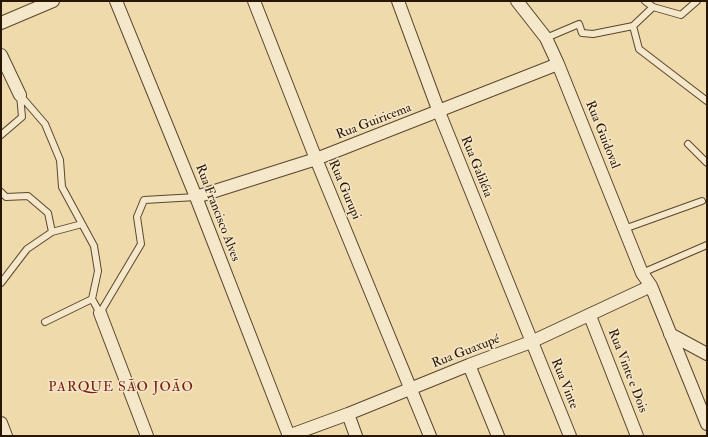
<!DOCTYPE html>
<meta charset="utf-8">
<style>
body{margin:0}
#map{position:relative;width:708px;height:437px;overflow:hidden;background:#efdaac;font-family:"IM FELL Double Pica",serif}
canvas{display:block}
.frame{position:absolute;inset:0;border:2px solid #291504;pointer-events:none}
</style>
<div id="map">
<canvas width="708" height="437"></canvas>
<div class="frame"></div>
</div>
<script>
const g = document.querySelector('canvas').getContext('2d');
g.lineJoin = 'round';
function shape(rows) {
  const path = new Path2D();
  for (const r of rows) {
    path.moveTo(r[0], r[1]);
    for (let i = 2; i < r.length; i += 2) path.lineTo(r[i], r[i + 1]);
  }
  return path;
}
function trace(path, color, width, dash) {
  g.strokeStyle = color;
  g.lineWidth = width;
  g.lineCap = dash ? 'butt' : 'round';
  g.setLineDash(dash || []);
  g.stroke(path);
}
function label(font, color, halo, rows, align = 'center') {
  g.font = font + ' "IM FELL Double Pica",serif';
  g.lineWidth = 3;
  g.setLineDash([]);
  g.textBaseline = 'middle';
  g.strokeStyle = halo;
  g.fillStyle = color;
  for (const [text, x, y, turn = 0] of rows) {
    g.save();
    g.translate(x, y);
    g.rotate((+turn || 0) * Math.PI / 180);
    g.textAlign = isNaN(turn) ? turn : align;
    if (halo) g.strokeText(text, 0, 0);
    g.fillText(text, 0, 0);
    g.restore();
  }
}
const service = shape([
 [645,1,653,7],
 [633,26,639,49,707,101],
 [546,38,579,24,582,33,593,34,633,26,653,7,681,15,697,1],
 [20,95,45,124,60,160,62,187,94,246,98,271,92,299,100,313,141,244,137,217,144,200,196,197],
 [1,135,22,117,20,95],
 [688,144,707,163],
 [1,192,6,197,28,196,48,213,52,232],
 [624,229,702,201],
 [642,273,707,245],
 [1,283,27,249,52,232,82,224],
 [45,322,92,299]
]);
const minor = shape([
 [116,1,196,197,289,436],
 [254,1,316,159,430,436],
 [398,1,439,112,570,436],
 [517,1,546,38,558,64,642,273,651,286,707,424],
 [1,23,53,1],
 [1,55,20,95],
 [196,197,316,159,558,64],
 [100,313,147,436],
 [590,316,637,436],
 [670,334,707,354],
 [469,365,498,436],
 [348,414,356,436],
 [1,423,6,436],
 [288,436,348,414,469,365,531,342,651,286]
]);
const streetNames = [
 ["Rua Guiricema",374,122,-21],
 ["Rua Guidoval",602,135,68],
 ["Rua Galiléia",476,167,68],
 ["Rua Gurupi",344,190,67],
 ["Rua Francisco Alves",217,213,69],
 ["Rua Guaxupé",466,352,-21],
 ["Rua Vinte e Dois",627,371,69],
 ["Rua Vinte",564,384,68]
];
const neighbourhoodNames = [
 ["PARQUE SÃO JOÃO",121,388]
];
trace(service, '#5a462e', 8);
trace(minor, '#5a462e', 14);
trace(service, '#f5e7c9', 6);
trace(minor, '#f5e7c9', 12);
label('13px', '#291504', '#f5e7c9', streetNames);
g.letterSpacing = '1px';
label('14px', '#7a1f14', '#f5e7c9', neighbourhoodNames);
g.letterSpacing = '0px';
</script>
